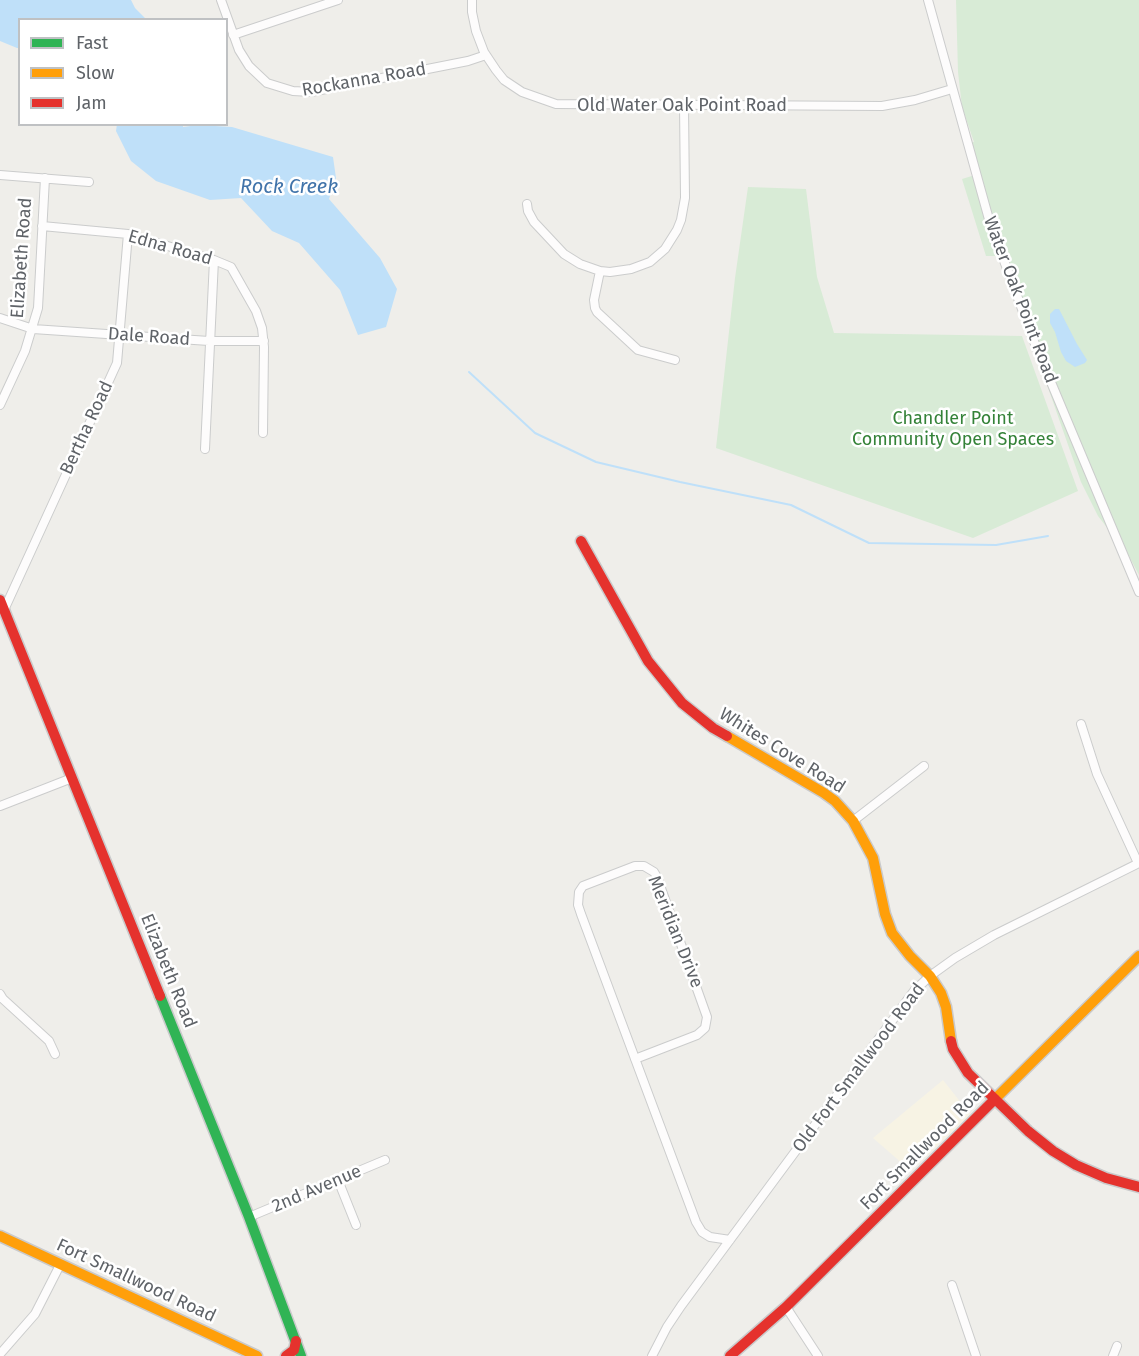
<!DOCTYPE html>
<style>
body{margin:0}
#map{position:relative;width:1139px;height:1356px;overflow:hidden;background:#efeeea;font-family:"Fira Sans",sans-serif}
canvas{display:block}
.legend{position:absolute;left:18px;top:18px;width:210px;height:108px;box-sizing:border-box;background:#fff;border:2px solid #bfc1c3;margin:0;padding:8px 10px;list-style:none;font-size:18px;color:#5f6368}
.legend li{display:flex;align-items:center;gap:12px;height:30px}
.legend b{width:30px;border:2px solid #bfc1c3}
</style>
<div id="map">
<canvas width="1139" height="1356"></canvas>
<ul class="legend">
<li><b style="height:8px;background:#30b455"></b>Fast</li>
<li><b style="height:8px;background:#ff9f0a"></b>Slow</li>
<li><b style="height:8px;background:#e5322d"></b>Jam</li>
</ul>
</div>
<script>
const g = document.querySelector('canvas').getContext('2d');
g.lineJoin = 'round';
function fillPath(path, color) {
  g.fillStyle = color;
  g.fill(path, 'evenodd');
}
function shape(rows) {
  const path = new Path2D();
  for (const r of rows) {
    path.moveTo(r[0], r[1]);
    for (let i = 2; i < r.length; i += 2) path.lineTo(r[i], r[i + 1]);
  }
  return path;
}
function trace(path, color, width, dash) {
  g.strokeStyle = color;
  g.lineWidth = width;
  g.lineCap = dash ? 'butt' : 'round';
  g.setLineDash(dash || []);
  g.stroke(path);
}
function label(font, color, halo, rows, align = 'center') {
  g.font = font + ' "Fira Sans",sans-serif';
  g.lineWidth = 5;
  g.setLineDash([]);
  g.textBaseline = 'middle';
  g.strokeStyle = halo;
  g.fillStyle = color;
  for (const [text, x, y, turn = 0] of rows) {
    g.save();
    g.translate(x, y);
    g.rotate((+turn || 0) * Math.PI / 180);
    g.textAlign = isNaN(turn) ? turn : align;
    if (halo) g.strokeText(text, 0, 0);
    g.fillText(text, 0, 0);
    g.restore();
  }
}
const commercial = shape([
 [943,1080,970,1114,911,1171,873,1138]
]);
const green = shape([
 [956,0,1139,0,1139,575,1129,556,1098,516,1081,482,1002,256,986,256,962,179,975,175,968,143,974,142,962,107,958,72],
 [748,187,806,189,817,277,834,333,1022,336,1078,491,973,538,716,448,735,278]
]);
const water = shape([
 [0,0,131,0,135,8,146,19,20,20,19,48,17,48,0,41],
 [117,124,183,124,183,127,198,125,232,127,333,157,336,178,329,199,380,258,397,289,386,327,358,335,340,290,299,243,272,231,241,198,210,200,156,181,131,161,116,131],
 [1055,309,1059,309,1077,344,1087,360,1085,363,1075,367,1066,361,1061,352,1055,332,1050,323,1050,314]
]);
const stream = shape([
 [469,372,535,433,596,462,680,482,791,505,869,543,996,545,1048,536]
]);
const street = shape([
 [221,0,239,50,249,66,267,83,293,91,311,92,468,61,486,55],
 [472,0,472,12,476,31,484,52,496,70,504,80,522,92,556,104,882,106,915,100,952,89],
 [928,0,990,223,1035,344,1139,592],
 [233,35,338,0],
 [0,175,89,182],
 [527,204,528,211,534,222,564,254,580,264,600,271,610,272,631,269,650,262,665,249,677,230,681,220,685,198,684,105],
 [42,226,128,234,214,260,231,267,256,311,262,328,264,347,263,433],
 [600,271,594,300,595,308,597,312,638,350,675,360],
 [0,318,33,329,209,341,264,341],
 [0,405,25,351,38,308,45,178],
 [205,449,214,260],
 [4,610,117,363,128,234],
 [1081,724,1097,774,1138,863],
 [0,806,72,778],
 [853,821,924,766],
 [0,994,3,999,49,1041,55,1054],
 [635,1059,697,1035,705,1028,707,1017,657,877,654,872,644,866,635,866,583,886,579,892,578,905,581,914,696,1222,702,1232,710,1237,730,1240],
 [338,1180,356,1225],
 [249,1217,385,1160],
 [952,1285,976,1356],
 [786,1307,818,1356],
 [0,1354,35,1314,60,1265],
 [652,1356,667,1327,681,1306,914,991,930,976,955,958,994,935,1139,863],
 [1113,1356,1117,1346]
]);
const fast = shape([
 [160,996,249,1217,301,1356]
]);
const slow = shape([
 [727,736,824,793,835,801,853,821,873,858,885,914,892,933,910,956,930,976,941,993,946,1007,951,1041],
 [995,1099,1139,956],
 [0,1236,257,1356]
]);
const jam = shape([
 [581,541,648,661,682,703,713,728,727,736],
 [0,600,160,996],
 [951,1041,953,1049,968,1073,1028,1131,1053,1151,1076,1165,1106,1178,1139,1187],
 [286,1356,294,1350,296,1341],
 [730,1356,786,1307,995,1099]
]);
const streetNames = [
 ["Rockanna Road",364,80,-10],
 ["Old Water Oak Point Road",682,106],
 ["Edna Road",170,248,16],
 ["Elizabeth Road",22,258,-86],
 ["Water Oak Point Road",1020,300,69],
 ["Dale Road",149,337,4],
 ["Bertha Road",87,428,-65],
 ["Whites Cove Road",782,751,32],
 ["Meridian Drive",675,932,68],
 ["Elizabeth Road",168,971,68],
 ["Old Fort Smallwood Road",859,1068,-53],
 ["Fort Smallwood Road",925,1146,-45],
 ["2nd Avenue",317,1189,-23],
 ["Fort Smallwood Road",136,1281,25]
];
const parkNames = [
 ["Chandler Point",953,419],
 ["Community Open Spaces",953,440]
];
const waterNames = [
 ["Rock Creek",289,187]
];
fillPath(commercial, '#f7f3e4');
fillPath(green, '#d8ebd6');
fillPath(water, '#bfe0f9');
trace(stream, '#bfe0f9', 2);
trace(street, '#cbcccc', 10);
trace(fast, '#cacacb', 13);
trace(slow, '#cacacb', 13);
trace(jam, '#cacacb', 13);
trace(street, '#fdfcfc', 8);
trace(fast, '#30b455', 10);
trace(slow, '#ff9f0a', 10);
trace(jam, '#e5322d', 10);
label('18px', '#5f6368', '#fff', streetNames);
label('18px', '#348238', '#fff', parkNames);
label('italic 20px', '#4174aa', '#fff', waterNames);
</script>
